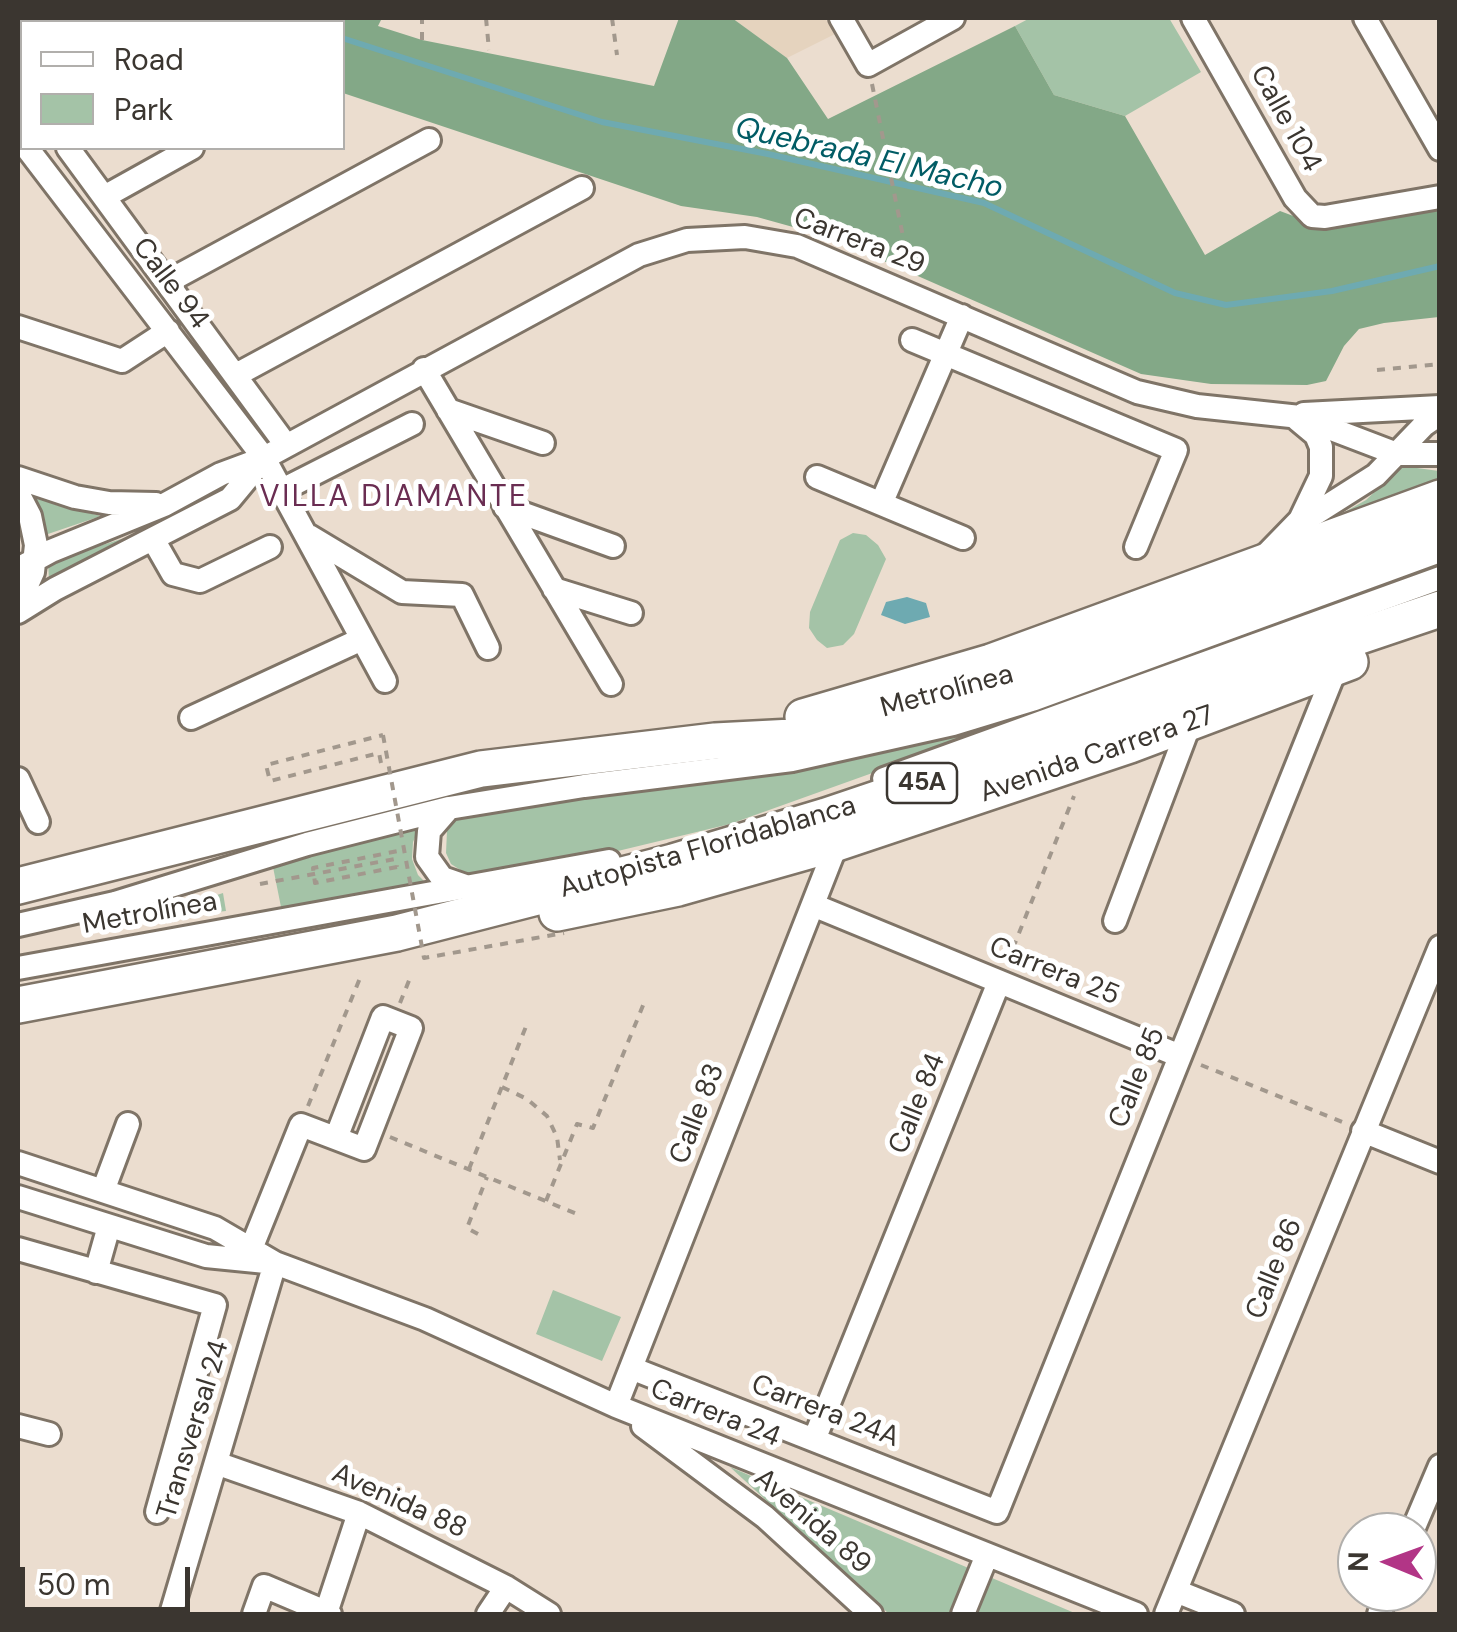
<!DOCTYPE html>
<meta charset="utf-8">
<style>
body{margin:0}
#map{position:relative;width:1457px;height:1632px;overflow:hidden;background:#ebddcf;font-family:"DM Sans",sans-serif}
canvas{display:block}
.frame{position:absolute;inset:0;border:20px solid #3b3630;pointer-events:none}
.legend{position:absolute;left:20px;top:20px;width:325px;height:130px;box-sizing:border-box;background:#fff;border:2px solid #b1afac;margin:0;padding:12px 18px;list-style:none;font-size:30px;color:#3b3630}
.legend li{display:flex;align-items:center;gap:20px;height:50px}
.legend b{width:50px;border:2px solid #b1afac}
.north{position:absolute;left:1337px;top:1512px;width:100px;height:100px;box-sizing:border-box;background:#fff;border:2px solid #b1afac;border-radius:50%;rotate:271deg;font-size:28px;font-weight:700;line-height:40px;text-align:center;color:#3b3630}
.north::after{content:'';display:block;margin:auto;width:35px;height:45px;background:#b23586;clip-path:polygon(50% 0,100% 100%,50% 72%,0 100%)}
.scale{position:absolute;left:20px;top:1567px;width:170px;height:45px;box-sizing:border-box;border:5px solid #3b3630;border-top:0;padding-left:12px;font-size:30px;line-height:35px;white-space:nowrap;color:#3b3630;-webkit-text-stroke:8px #fff;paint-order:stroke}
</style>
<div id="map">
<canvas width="1457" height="1632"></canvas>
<div class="frame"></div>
<ul class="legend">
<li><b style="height:12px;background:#fff"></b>Road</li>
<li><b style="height:28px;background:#a4c3a7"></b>Park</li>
</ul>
<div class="north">N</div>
<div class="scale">50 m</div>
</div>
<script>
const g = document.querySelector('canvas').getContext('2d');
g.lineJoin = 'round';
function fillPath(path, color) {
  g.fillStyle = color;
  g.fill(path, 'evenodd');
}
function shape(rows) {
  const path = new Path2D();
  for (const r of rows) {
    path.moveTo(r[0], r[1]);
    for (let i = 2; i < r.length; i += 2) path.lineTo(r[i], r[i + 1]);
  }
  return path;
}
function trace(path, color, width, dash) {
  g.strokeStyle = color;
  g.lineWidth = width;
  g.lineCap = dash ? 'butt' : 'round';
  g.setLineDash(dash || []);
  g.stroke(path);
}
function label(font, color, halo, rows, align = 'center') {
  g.font = font + ' "DM Sans",sans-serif';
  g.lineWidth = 10;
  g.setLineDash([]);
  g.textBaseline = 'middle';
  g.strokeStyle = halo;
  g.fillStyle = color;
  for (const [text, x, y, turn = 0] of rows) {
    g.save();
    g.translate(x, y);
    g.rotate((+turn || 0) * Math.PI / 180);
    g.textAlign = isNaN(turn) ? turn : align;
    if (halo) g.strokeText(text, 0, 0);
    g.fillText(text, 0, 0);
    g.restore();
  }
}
const built = shape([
 [732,18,825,18,835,34,787,58]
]);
const green = shape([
 [1030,18,1169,18,1201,72,1125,116,1054,95,1015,26],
 [1402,466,1439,471,1439,487,1297,539,1366,500],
 [31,494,56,505,101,516,45,535],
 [853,533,866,535,878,545,886,559,854,634,843,645,827,648,817,640,809,628,810,612,840,540],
 [131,536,49,580,48,562],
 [1439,558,1439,570,730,824,543,869,482,876,462,871,451,864,446,853,447,831,456,820,474,811,544,798],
 [422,822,413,842,412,859,418,875,431,888,282,912,272,862],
 [223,893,226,911,141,920],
 [553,1290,621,1317,602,1361,536,1334],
 [730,1467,1077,1614,889,1614]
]);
const forest = shape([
 [18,18,382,18,378,26,422,40,654,86,679,18,732,18,787,58,828,119,1015,26,1054,95,1125,116,1205,255,1280,211,1328,229,1439,206,1439,317,1384,323,1359,329,1344,346,1326,381,1307,385,1211,384,1141,374,829,237,757,217,681,206,343,93,342,22,22,22,22,53,18,53]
]);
const water = shape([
 [907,597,926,603,930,617,905,624,881,615,886,602]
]);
const stream = shape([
 [300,18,310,22],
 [342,38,602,122,768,154,984,203,1175,293,1226,305,1332,291,1440,266]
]);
const path = shape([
 [486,18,489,50],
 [612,18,617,55],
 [422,40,422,18],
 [872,84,910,271],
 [1377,370,1440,364],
 [381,763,379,753,270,781,266,765,383,735],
 [260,884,395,859,397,867],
 [1007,963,1074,796],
 [400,1003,410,978],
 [1201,1065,1345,1123],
 [502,1087,527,1099,547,1116,557,1137,560,1160],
 [308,1106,360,978],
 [390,1137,577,1214],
 [469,1169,527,1024],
 [546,1201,577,1124,593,1128,644,1003],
 [478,1234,467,1228,487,1177]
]);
const minor = shape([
 [841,18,868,65,953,18],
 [1193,18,1295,198,1312,216,1325,217,1440,197],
 [1365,18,1440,149],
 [27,148,264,458,385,681],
 [68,148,286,445],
 [104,197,192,148],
 [167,282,429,140],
 [18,327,122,361,168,331],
 [912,340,1176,450,1136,547],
 [424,369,611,684],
 [236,375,582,188],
 [448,410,543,443],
 [1304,414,1440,407],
 [817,477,963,538],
 [18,478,75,497,109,503,156,504],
 [282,490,412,424],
 [18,493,30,516,36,545,33,572,18,605],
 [881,504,962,316],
 [505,507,613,546],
 [1302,522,1376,475,1424,425,1440,414],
 [309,536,402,592,462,595,488,648],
 [153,539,173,574,200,581,270,547],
 [1267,554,1300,520,1321,476,1321,447,1316,435,1298,420],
 [18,569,51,551,164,505,221,474,264,458,639,255,687,240,745,237,797,246,1137,392,1197,406,1300,417,1397,454,1440,454],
 [554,589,631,613],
 [18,612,55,589,230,499,264,458],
 [191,718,362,639],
 [18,779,38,822],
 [884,779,1440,578],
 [449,808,429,831,427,857,442,878,468,887],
 [813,905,1180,1056],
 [1115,921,1190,723],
 [18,925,115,903,307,844,449,808,584,786,792,760,953,724,1035,699,1440,551],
 [18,968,609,861],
 [1363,1131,1440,1162],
 [18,1163,215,1228,275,1263,425,1319,616,1406,1136,1614],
 [103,1191,128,1124],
 [18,1197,206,1256,266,1262],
 [18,1249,215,1305,157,1512],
 [251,1249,301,1125,364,1149,411,1028,383,1017,336,1138],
 [96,1272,109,1226],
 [631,1368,997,1512,1336,668],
 [616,1406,837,843],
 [18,1426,49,1434],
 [643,1426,765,1517,871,1614],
 [814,1440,999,982],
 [216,1463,359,1513,506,1587,549,1614],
 [1412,1532,1440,1466],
 [1176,1591,1233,1614],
 [326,1613,359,1513],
 [171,1614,275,1263],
 [254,1614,264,1586,330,1614],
 [488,1614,506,1587],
 [963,1614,987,1555],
 [1166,1614,1440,947],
 [1379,1614,1388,1592]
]);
const highway = shape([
 [803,717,991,662,1440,498],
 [18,886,481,769,715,741,812,736,927,713,1045,676,1440,531],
 [557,913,678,888,837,843,1130,745,1350,662],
 [18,1005,397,933,673,862,826,816,1440,609]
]);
const pathBridge = shape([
 [383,735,424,958,564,933],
 [397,867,315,883,313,868,403,850]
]);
const shields = [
 [922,783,70]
];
const shieldNames = [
 ["45A",922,783]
];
const streetNames = [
 ["Calle 104",1285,119,61],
 ["Carrera 29",859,242,21],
 ["Calle 94",170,284,53],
 ["Metrolínea",947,692,-15],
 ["Avenida Carrera 27",1097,755,-19],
 ["Autopista Floridablanca",708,848,-16],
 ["Metrolínea",150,914,-10],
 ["Carrera 25",1054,972,22],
 ["Calle 85",1138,1078,-68],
 ["Calle 84",918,1104,-68],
 ["Calle 83",698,1114,-69],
 ["Calle 86",1275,1269,-68],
 ["Carrera 24A",825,1412,21],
 ["Carrera 24",715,1414,22],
 ["Transversal 24",194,1430,-73],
 ["Avenida 88",399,1502,24],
 ["Avenida 89",812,1522,41]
];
const waterNames = [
 ["Quebrada El Macho",869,159,13]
];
const neighbourhoodNames = [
 ["VILLA DIAMANTE",394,498]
];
fillPath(built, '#e5d3be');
fillPath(green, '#a4c3a7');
fillPath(forest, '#83a887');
fillPath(water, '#6eaab1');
trace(stream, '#6eaab1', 6);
trace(minor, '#7f7467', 28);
trace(highway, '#7f7467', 40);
trace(path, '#a2988d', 4, [8, 8]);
trace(minor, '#fff', 22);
trace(highway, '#fff', 35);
trace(pathBridge, '#a2988d', 4, [8, 8]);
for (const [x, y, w] of shields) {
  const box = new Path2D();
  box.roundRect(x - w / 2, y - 20, w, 40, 8);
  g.fillStyle = '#fff';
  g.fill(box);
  trace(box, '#3b3630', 2.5);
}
label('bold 25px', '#3b3630', null, shieldNames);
label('28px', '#3b3630', '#fff', streetNames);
label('italic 30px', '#015c65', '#fff', waterNames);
g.letterSpacing = '2.5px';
label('30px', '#6a2d52', '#fff', neighbourhoodNames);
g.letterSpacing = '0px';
</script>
